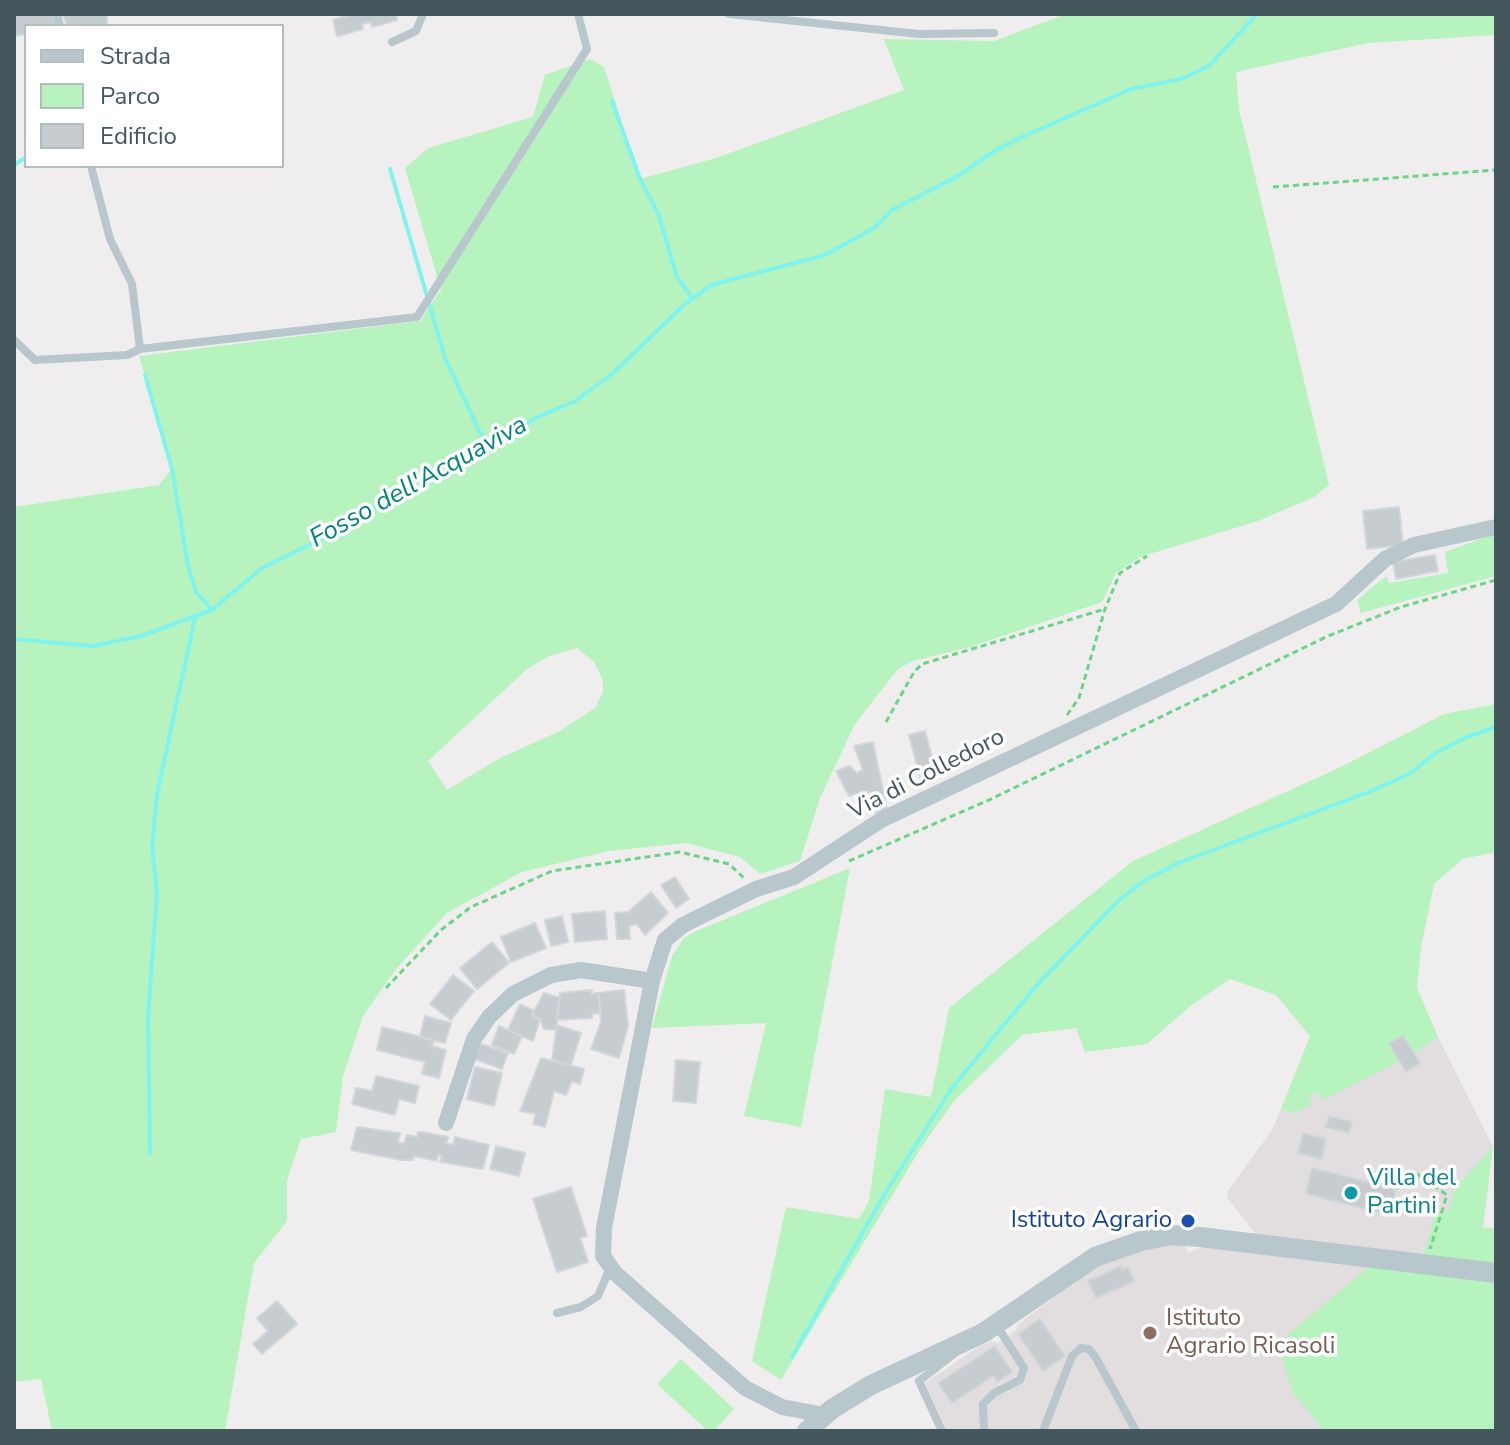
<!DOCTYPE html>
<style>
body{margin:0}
#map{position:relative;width:1510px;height:1445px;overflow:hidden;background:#f0edee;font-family:"Nunito Sans",sans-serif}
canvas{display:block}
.frame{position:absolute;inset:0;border:16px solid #44575d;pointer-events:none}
.legend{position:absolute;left:24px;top:24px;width:260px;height:144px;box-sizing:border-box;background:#fff;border:2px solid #b4bcbe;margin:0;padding:10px 14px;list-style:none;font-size:24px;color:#44575d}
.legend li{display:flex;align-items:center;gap:16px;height:40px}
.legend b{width:40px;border:2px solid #b4bcbe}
</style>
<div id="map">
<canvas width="1510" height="1445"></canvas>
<div class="frame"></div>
<ul class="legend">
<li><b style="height:10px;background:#b7c7cc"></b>Strada</li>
<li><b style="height:22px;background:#b6f3be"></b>Parco</li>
<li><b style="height:22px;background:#c7ccd1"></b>Edificio</li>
</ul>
</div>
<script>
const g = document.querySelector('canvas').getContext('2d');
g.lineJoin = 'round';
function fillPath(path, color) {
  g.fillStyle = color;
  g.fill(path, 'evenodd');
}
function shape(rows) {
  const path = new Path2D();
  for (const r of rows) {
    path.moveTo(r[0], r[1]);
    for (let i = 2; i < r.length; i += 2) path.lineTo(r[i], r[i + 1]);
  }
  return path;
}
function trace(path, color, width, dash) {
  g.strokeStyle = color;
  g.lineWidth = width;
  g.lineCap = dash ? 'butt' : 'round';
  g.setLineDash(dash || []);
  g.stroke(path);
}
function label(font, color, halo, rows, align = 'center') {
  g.font = font + ' "Nunito Sans",sans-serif';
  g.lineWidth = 7;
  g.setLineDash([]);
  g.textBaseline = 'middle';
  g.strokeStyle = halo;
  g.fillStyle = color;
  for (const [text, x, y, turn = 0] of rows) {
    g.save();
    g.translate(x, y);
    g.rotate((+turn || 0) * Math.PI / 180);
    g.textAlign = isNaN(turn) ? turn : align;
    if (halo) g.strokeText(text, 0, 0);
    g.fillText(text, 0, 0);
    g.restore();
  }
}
const education = shape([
 [1403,1035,1414,1053,1438,1037,1493,1147,1456,1187,1448,1211,1424,1255,1257,1236,1227,1197,1228,1191,1272,1130,1281,1109,1295,1113,1308,1097,1318,1092,1321,1099],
 [1184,1241,1188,1253,1205,1246,1371,1265,1293,1393,1324,1431,947,1431,925,1383,978,1347,992,1341,997,1343,1016,1330,1018,1324,1093,1269,1123,1254]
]);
const green = shape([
 [1066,14,1496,14,1496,35,1368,43,1236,72,1239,109,1329,485,1314,497,1258,521,1140,557,1116,573,1102,602,970,647,913,661,898,669,855,724,820,798,800,861,760,874,740,857,686,843,609,851,522,872,447,913,396,969,363,1016,343,1076,336,1132,301,1139,287,1180,287,1221,254,1263,225,1431,52,1431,41,1379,14,1382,14,507,159,485,172,468,139,356,420,321,441,290,405,168,428,148,533,117,545,75,590,59,604,67,640,179,716,158,904,90,884,39,994,41],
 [577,648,594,662,603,681,603,692,595,708,560,731,500,758,447,790,428,761,526,670,549,656],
 [1496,533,1496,576,1361,613,1357,600,1386,576,1389,583,1448,573,1445,552],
 [1496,704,1496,852,1463,859,1434,884,1421,947,1417,988,1438,1037,1414,1053,1402,1035,1389,1044,1400,1061,1322,1100,1318,1092,1309,1096,1312,1104,1295,1113,1281,1109,1310,1036,1276,995,1230,979,1189,1007,1147,1044,1085,1052,1076,1028,1022,1035,953,1102,919,1151,781,1380,752,1361,786,1207,859,1219,869,1201,885,1089,931,1097,949,1008,1133,861,1341,767,1444,714],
 [850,868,801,1127,744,1116,766,1023,652,1028,672,956,684,938,694,932],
 [1493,1147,1483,1227,1496,1229,1496,1266,1424,1255,1435,1213,1448,1211,1456,1187],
 [1371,1265,1496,1280,1496,1431,1324,1431,1293,1393,1278,1343],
 [681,1359,734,1409,714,1431,708,1431,657,1384]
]);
const stream = shape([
 [612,101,640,179,658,213,677,277,692,298],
 [14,165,26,157],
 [390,169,445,358,481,435,494,446],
 [145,375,172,469,188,566,196,592,212,610],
 [14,639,93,646,141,636,212,610,262,568,336,532,439,467,456,459,477,457,534,419,575,401,611,375,684,305,711,285,825,255,874,228,892,210,953,179,996,150,1024,136,1131,89,1181,79,1209,66,1257,14],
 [150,1154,148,1016,157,892,152,847,157,794,195,618],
 [792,1357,884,1195,952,1088,1036,986,1119,900,1147,879,1178,863,1369,792,1409,774,1437,752,1467,737,1496,727]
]);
const building = shape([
 [14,14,53,14,56,26,26,26,26,34,14,36,14,14],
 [63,14,107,14,107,26,67,26,63,14],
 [355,14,395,14,397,20,372,27,371,22,362,24,363,29,337,36,333,20,355,14],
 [1399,507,1403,545,1367,549,1363,511,1399,507],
 [1435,555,1438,571,1396,579,1393,562,1435,555],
 [925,731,937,776,921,780,909,735,925,731],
 [873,742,887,810,873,812,870,792,863,791,849,796,836,771,850,766,856,773,863,770,854,746,873,742],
 [675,877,689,899,676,908,661,885,675,877],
 [651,892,668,913,645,935,637,924,629,926,630,939,617,939,615,913,628,912,651,892],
 [605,911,607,939,575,942,572,914,605,911],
 [562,916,568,942,551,946,545,920,562,916],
 [535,923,546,948,511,962,501,937,535,923],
 [492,942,509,963,477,989,460,968,492,942],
 [453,975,474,991,451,1020,430,1004,453,975],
 [592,990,591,994,598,993,601,1013,592,1014,592,1018,557,1020,560,993,592,990],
 [624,990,628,1026,619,1058,591,1049,601,1022,598,993,624,990],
 [544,993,560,998,556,1030,544,1029,540,1019,532,1015,544,993],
 [520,1004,534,1011,532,1015,540,1019,533,1041,508,1030,520,1004],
 [425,1016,451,1023,445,1043,420,1037,425,1016],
 [557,1025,581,1033,571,1065,552,1060,557,1025],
 [499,1026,522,1036,514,1054,492,1045,499,1026],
 [382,1027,434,1040,432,1046,446,1050,439,1078,422,1074,425,1062,377,1050,382,1027],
 [1403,1035,1420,1063,1406,1072,1389,1044,1403,1035],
 [481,1044,508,1053,502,1069,475,1059,481,1044],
 [541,1058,584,1069,580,1084,572,1081,566,1095,554,1091,545,1127,533,1124,536,1114,520,1111,541,1058],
 [676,1060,700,1062,696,1103,673,1101,676,1060],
 [475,1067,502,1073,494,1106,467,1099,475,1067],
 [376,1076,419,1086,415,1103,399,1099,395,1115,352,1104,356,1088,372,1091,376,1076],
 [1329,1116,1352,1122,1349,1133,1325,1127,1329,1116],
 [357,1127,400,1133,398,1142,404,1144,407,1135,417,1137,418,1132,423,1132,448,1137,446,1143,453,1145,455,1137,489,1145,483,1169,440,1162,442,1156,438,1155,437,1161,414,1156,413,1160,401,1160,351,1150,357,1127],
 [1303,1133,1326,1139,1322,1159,1298,1153,1303,1133],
 [496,1146,525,1153,519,1176,490,1169,496,1146],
 [1312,1168,1396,1189,1390,1215,1306,1194,1312,1168],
 [571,1187,587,1236,580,1238,588,1262,557,1272,533,1199,571,1187],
 [1121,1266,1122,1270,1128,1267,1135,1281,1096,1298,1088,1281,1121,1266],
 [277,1301,297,1324,262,1354,253,1344,268,1331,257,1318,277,1301],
 [1040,1319,1065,1356,1043,1371,1018,1334,1040,1319],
 [995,1346,1012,1372,997,1382,993,1376,952,1403,938,1383,995,1346]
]);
const path = shape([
 [1273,187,1496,170],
 [1067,715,1079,698,1105,609,1120,573,1147,556],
 [886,722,914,672,922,664,1105,609],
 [849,861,989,800,1328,636,1401,607,1496,580],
 [386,988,441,930,471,907,552,871,680,852,729,864,745,879],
 [1397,1170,1417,1174,1447,1195,1430,1249]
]);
const service = shape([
 [57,14,60,26],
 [729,14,919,34,994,33],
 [392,42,416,31,423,14],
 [14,340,35,360,127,355,140,349,132,284,110,239,91,166],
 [140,349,417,317,587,49,578,14],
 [557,1313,581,1307,598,1296,610,1268],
 [942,1431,919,1381,955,1353],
 [984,1431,983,1404,994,1393,1020,1380,1024,1368,997,1326],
 [1043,1431,1072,1356,1081,1348,1089,1349,1096,1358,1136,1431]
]);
const minor = shape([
 [446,1123,474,1039,489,1017,513,994,551,975,581,970,652,981],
 [824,1415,782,1407,745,1388,615,1273,603,1256,604,1228,652,981,665,940,683,925,756,889,794,877,881,820,1336,604,1385,559,1414,545,1496,527]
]);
const tertiary = shape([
 [807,1431,832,1409,871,1385,983,1333,1095,1257,1141,1241,1171,1235,1200,1237,1496,1273]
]);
const markers = [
 [1351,1193,8,"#0f9aa8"],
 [1188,1221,8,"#1a4fb4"],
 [1150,1333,8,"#8d6e63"]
];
const streetNames = [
 ["Via di Colledoro",927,775,-27]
];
const cultureNames = [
 ["Villa del",1367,1179],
 ["Partini",1367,1207]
];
const transitNames = [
 ["Istituto Agrario",1172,1221]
];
const educationNames = [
 ["Istituto",1166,1319],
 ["Agrario Ricasoli",1166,1347]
];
const waterNames = [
 ["Fosso dell'Acquaviva",419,483,-29]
];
fillPath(education, '#e2dee0');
fillPath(green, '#b6f3be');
trace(stream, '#7ff4ef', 4);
fillPath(building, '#c7ccd1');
trace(building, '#d1d6da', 2);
trace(path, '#6bd486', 3, [6, 4]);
trace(service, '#b7c7cc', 8);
trace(minor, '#b7c7cc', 16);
trace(tertiary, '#b7c7cc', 20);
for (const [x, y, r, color] of markers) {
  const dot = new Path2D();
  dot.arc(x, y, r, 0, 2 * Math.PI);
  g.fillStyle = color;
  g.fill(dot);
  trace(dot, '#fff', 3);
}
label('24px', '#44575d', '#fff', streetNames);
label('24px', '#0d838f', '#fff', cultureNames, 'left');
label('24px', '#164399', '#fff', transitNames, 'right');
label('24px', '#785e54', '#fff', educationNames, 'left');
label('italic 26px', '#05827d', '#fff', waterNames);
</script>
